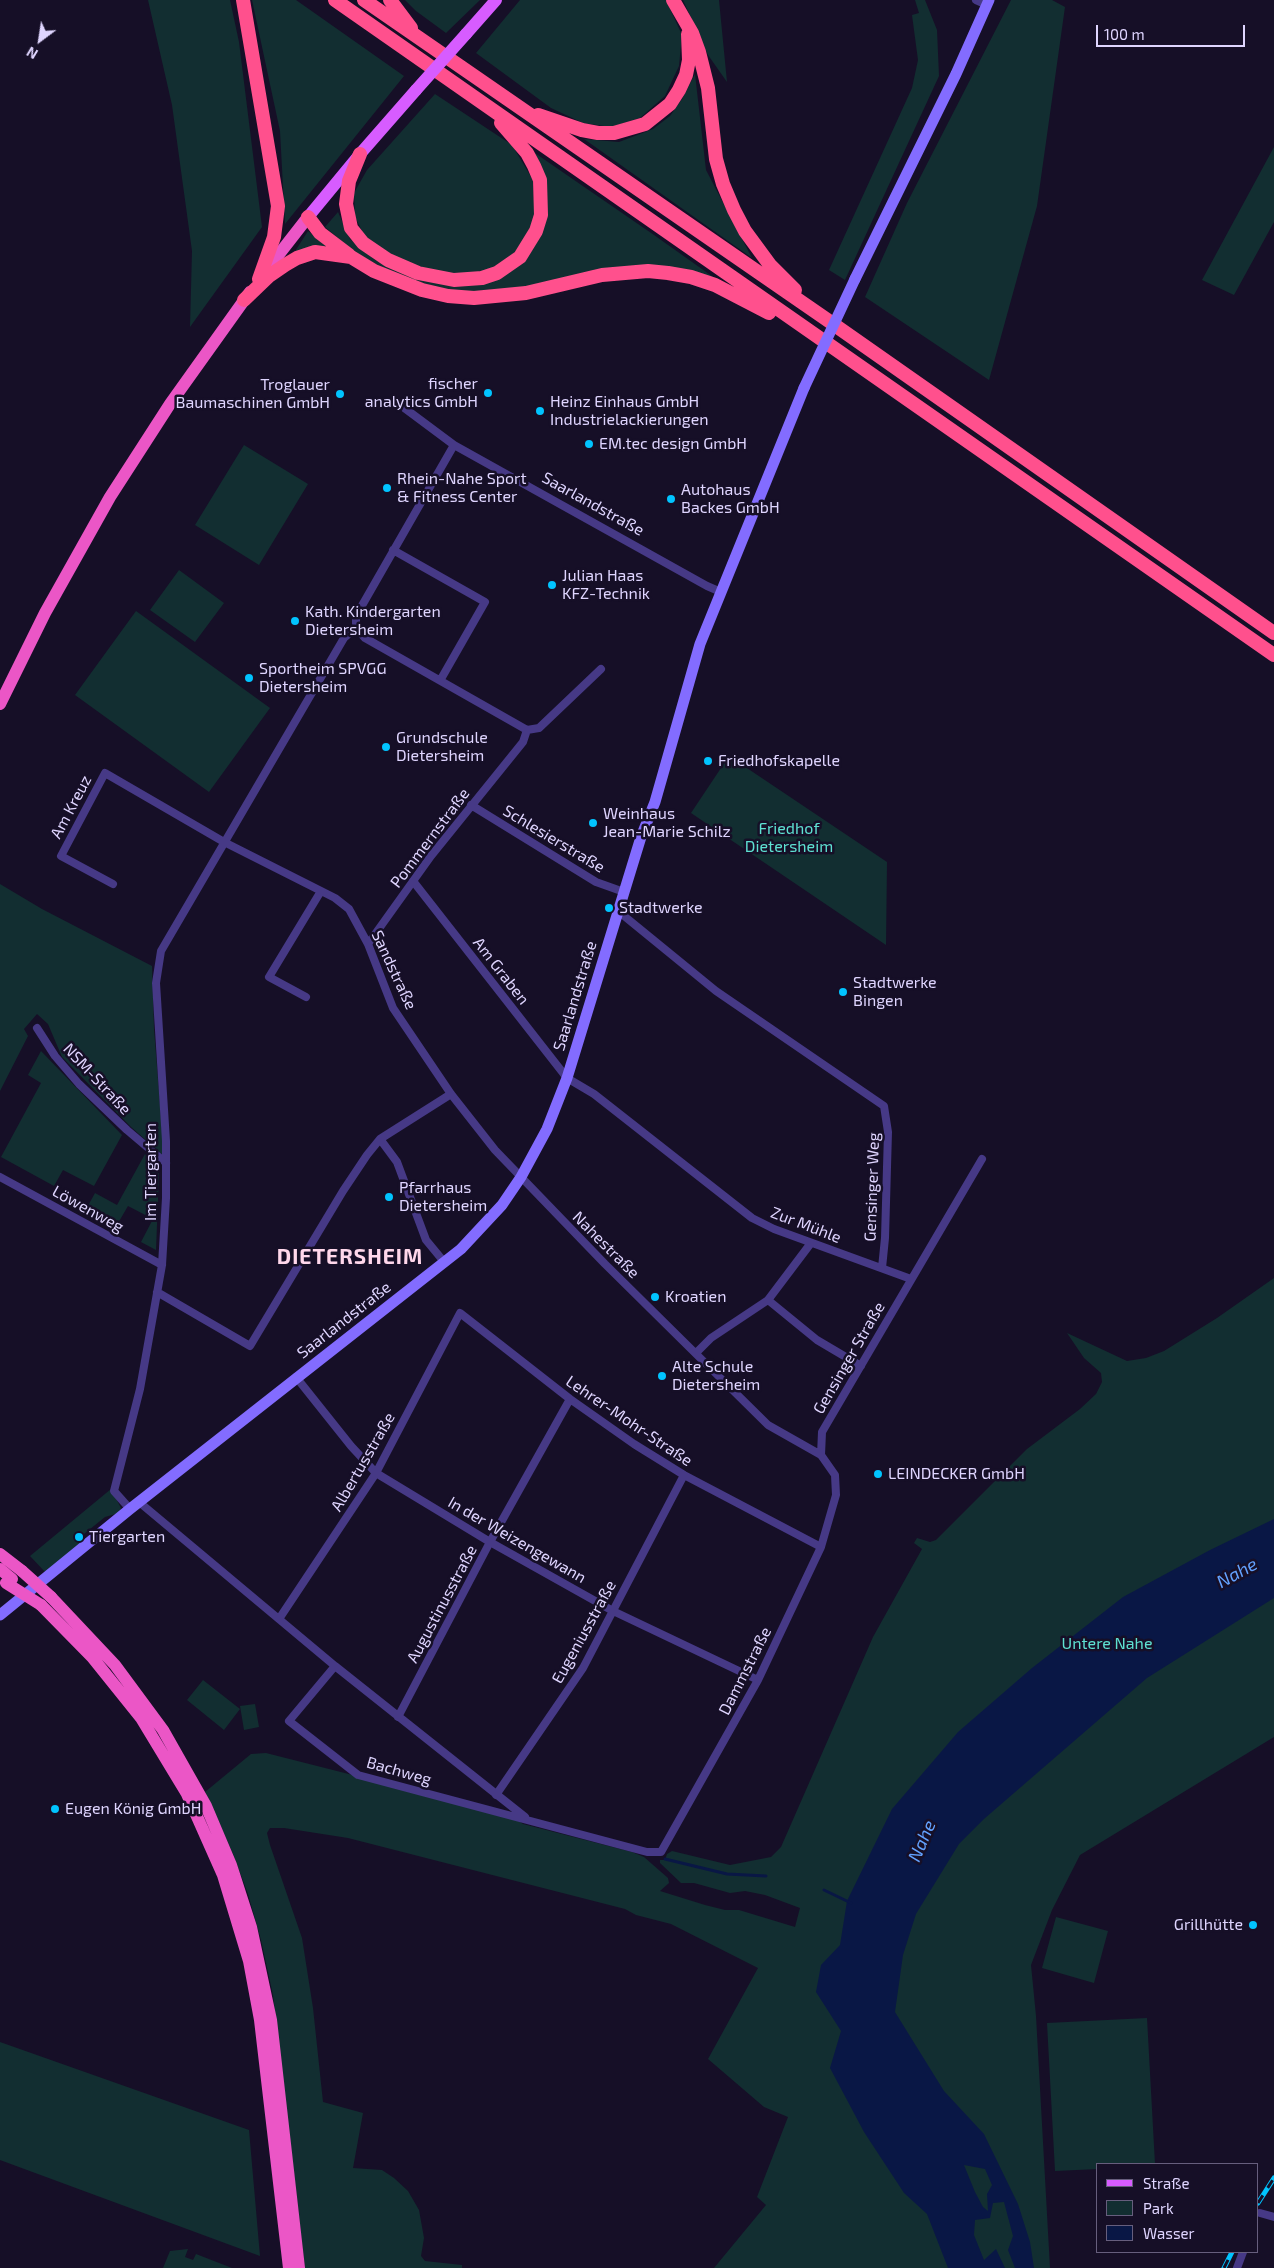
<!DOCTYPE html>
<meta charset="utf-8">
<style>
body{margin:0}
#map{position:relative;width:1274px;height:2268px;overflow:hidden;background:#160f27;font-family:"Exo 2",sans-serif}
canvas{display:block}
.legend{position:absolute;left:1096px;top:2163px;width:162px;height:90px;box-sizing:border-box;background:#160f27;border:1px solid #665e7d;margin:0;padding:6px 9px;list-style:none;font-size:15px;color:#dfd5ff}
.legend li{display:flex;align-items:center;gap:10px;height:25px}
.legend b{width:25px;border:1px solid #665e7d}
.north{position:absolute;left:15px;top:15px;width:50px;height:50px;-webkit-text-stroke:4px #160f27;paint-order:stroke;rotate:211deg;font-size:14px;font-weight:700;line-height:20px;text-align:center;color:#dfd5ff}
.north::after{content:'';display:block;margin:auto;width:18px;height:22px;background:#dfd5ff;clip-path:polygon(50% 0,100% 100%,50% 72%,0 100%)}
.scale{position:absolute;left:1096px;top:25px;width:149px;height:22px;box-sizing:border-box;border:2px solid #dfd5ff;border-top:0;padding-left:6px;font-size:15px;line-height:18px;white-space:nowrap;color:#dfd5ff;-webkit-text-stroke:4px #160f27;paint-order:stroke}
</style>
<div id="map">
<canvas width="1274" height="2268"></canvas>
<ul class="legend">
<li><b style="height:6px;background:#d75cff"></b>Straße</li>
<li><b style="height:14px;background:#122e31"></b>Park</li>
<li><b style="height:14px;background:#091745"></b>Wasser</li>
</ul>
<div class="north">N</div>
<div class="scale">100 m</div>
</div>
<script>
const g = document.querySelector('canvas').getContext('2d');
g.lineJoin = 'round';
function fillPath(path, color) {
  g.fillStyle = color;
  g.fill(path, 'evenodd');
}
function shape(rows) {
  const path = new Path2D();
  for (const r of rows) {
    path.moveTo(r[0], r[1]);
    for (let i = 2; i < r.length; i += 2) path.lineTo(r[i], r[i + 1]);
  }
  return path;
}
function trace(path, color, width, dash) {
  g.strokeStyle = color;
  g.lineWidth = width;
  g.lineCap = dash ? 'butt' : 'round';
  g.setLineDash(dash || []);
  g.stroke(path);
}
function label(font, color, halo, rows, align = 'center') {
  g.font = font + ' "Exo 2",sans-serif';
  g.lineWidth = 5;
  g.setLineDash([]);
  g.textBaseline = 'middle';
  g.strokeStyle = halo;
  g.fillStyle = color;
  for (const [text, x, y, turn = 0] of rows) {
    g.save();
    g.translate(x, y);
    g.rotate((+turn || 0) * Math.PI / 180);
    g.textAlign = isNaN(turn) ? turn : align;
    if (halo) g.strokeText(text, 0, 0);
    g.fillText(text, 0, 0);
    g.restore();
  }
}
const green = shape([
 [148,0,230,0,239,42,262,227,190,327,192,251,172,105],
 [252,0,296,0,404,76,285,224,280,131],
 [405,0,480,0,446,33,416,11],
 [520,0,666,0,682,35,679,66,665,96,640,118,611,127,583,123,551,108,476,53],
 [683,0,719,0,727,82,708,55],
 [915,0,925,0,937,30,939,76,845,280,829,270,912,88,918,60,912,15,919,13],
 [1011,0,1052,0,1065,7,1037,206,989,380,865,297,907,203],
 [695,74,706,170,752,258,584,139,619,142,653,129,670,116,682,99],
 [435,94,512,145,533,180,535,218,521,247,500,265,476,275,436,273,398,259,365,237,355,217,354,193,367,170],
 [1274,147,1274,222,1234,295,1202,280],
 [532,151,654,235,716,279,647,266,541,285,458,293,417,283,392,273,356,253,325,227,338,212,350,239,375,260,416,278,488,283,544,223],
 [308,231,330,249,292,256],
 [244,445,308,484,259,565,195,525],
 [179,570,224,603,195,642,150,610],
 [136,611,270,708,209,792,75,695],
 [729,756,887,862,886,945,691,813],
 [0,884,42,909,152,966,154,1029,164,1156,131,1127,62,1057,48,1024,37,1014,24,1029,28,1036,0,1091],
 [41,1051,122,1135,94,1186,63,1170,54,1186,1,1157,41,1083,28,1075],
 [145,1154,159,1174,156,1250,141,1242,153,1219,128,1206,114,1230,84,1213,95,1193,117,1205],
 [1274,1278,1274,1737,1080,1855,1052,1910,1031,1965,1036,2016,1050,2268,714,2268,766,2205,757,2197,788,2117,764,2107,708,2059,758,1968,671,1924,636,1915,625,1909,348,1838,284,1828,270,1828,267,1833,270,1845,302,1938,313,2008,323,2102,363,2113,353,2168,382,2170,394,2178,408,2191,419,2210,424,2238,421,2256,425,2261,462,2265,462,2268,305,2268,273,1995,261,1940,248,1894,233,1854,205,1792,251,1754,266,1753,510,1815,523,1824,632,1852,644,1857,668,1878,669,1883,660,1891,705,1905,725,1910,739,1910,795,1927,800,1908,765,1895,745,1891,730,1893,694,1883,681,1883,660,1863,660,1860,665,1860,667,1854,672,1851,730,1865,771,1857,781,1847,873,1637,922,1549,914,1543,917,1538,930,1542,936,1540,1027,1449,1080,1409,1096,1394,1102,1382,1101,1373,1084,1358,1067,1333,1127,1361,1146,1358,1164,1351,1217,1318],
 [111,1489,121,1508,119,1513,105,1517,79,1538,81,1545,46,1573,30,1556],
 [203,1680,240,1709,224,1730,187,1700],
 [255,1704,259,1727,244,1730,240,1706],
 [1056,1917,1108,1931,1094,1983,1042,1968],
 [1147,2018,1155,2164,1098,2164,1098,2169,1055,2171,1047,2023],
 [0,2042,249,2130,260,2256,0,2160],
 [188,2249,185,2257,193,2260,196,2254,232,2268,163,2268,170,2251]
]);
const water = shape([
 [1274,1519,1274,1598,1147,1678,984,1819,959,1844,916,1914,903,1955,895,2012,944,2091,984,2134,1018,2204,1030,2242,1034,2268,1015,2268,1008,2250,1013,2236,1004,2202,993,2203,990,2218,975,2220,974,2235,984,2260,996,2249,1005,2268,948,2268,927,2214,904,2193,864,2132,830,2068,841,2031,816,1992,821,1965,840,1945,847,1901,892,1809,958,1732,1032,1668,1123,1597,1210,1550],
 [964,2165,985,2169,992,2185,987,2194,988,2211,983,2207,975,2192]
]);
const stream = shape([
 [665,1859,727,1874,766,1876],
 [824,1890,851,1903]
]);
const minor = shape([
 [976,0,987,5],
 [403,407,454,445,707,586,721,592],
 [454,445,356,616,356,623,358,630,365,638,527,730],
 [393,550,485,602,441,679],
 [471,805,596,882,624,892],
 [413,881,567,1078,594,1094,752,1218,774,1229,911,1279],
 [113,884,61,856,105,773,224,842,335,898,349,909,368,944,393,1008,451,1094,495,1150,605,1264,768,1425,821,1455,835,1475,836,1495,821,1547,758,1680,661,1852,647,1852,358,1775,289,1721,335,1666],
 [618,911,716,991,884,1106,888,1132,885,1238,882,1268],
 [368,944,431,856,523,742,527,730,539,728,601,669],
 [306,997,269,977,321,891],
 [37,1028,55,1056,79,1084,127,1130,166,1163],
 [380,1139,397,1162,426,1240,445,1263],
 [0,1177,162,1265],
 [157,1292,250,1346,343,1191,367,1155,380,1139,451,1094],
 [768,1300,817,1340,861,1366],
 [696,1353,711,1338,768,1300,811,1243],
 [296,1377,351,1446,376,1473,490,1542,613,1611,758,1680],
 [821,1455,822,1432,982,1159],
 [139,1502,335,1666,525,1817],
 [130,1509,114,1491,140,1389,162,1265,166,1198,166,1141,156,983,161,951,344,638,357,627],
 [279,1619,376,1473,460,1313,570,1399,634,1444,684,1475,821,1547],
 [398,1717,490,1542,570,1399],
 [496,1795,583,1668,684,1475],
 [1260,2213,1274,2217],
 [1237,2268,1243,2252]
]);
const secondary = shape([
 [855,279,956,74,989,0],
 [0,1615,130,1509,461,1249,502,1205,521,1177,547,1129,567,1078,641,837,655,802,700,644,804,388]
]);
const primary = shape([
 [466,34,496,0],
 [308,217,360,154,416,90]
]);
const trunk = shape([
 [262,276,308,217],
 [0,704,45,613,110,497,170,404,250,292],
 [0,1554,22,1571],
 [0,1569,12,1579],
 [51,1597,115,1665,163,1730,206,1806,231,1865,251,1927,271,2020,299,2268],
 [41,1605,92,1657,141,1718,187,1794,223,1875,249,1961,260,2020,289,2268]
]);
const motorway = shape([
 [243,0,278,206,274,237,259,279],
 [335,0,1274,655],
 [364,0,826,319,1274,633],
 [390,0,411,28],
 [673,0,692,33,699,52,708,88,716,159,723,184,734,210,745,231,770,265,795,290],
 [538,115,582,130,598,133,614,133,645,124,670,104,679,90,686,75,689,60,688,34],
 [360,154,349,181,346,204,351,228,363,243,388,260,418,273,454,280,482,278,497,273,520,257,536,231,541,215,540,180,534,166,527,153,501,123],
 [308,217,320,233,349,255],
 [244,300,269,276,285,265,297,258,315,252,351,257,374,271,422,290,448,296,474,298,526,293,602,275,648,271,668,273,691,277,715,285,769,313]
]);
const rail = shape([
 [1258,2203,1274,2178],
 [1224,2268,1232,2252]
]);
const secondaryBridge = shape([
 [804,388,855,279]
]);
const primaryBridge = shape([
 [416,90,466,34]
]);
const trunkBridge = shape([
 [22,1571,51,1597],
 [6,1583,41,1605]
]);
const markers = [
 [488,393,5,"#01c4ff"],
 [340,394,5,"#01c4ff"],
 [540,411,5,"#01c4ff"],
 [589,444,5,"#01c4ff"],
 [387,488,5,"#01c4ff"],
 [671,499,5,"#01c4ff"],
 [552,585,5,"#01c4ff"],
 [295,621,5,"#01c4ff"],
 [249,678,5,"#01c4ff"],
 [386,747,5,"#01c4ff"],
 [708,761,5,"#01c4ff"],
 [593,823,5,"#01c4ff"],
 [609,908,5,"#01c4ff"],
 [843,992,5,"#01c4ff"],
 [389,1197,5,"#01c4ff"],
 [655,1297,5,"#01c4ff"],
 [662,1376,5,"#01c4ff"],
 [878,1474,5,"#01c4ff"],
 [79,1537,5,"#01c4ff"],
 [55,1809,5,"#01c4ff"],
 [1253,1925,5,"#01c4ff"]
];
const poiNames = [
 ["fischer",478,384,"right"],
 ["analytics GmbH",478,402,"right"],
 ["Troglauer",330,385,"right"],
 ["Baumaschinen GmbH",330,403,"right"],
 ["Heinz Einhaus GmbH",550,402],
 ["Industrielackierungen",550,420],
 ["EM.tec design GmbH",599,444],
 ["Rhein-Nahe Sport",397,479],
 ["& Fitness Center",397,497],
 ["Autohaus",681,490],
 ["Backes GmbH",681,508],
 ["Julian Haas",562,576],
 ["KFZ-Technik",562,594],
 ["Kath. Kindergarten",305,612],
 ["Dietersheim",305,630],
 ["Sportheim SPVGG",259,669],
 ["Dietersheim",259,687],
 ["Grundschule",396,738],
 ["Dietersheim",396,756],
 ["Friedhofskapelle",718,761],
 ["Weinhaus",603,814],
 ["Jean-Marie Schilz",603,832],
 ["Stadtwerke",619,908],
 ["Stadtwerke",853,983],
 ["Bingen",853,1001],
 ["Pfarrhaus",399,1188],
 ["Dietersheim",399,1206],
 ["Kroatien",665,1297],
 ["Alte Schule",672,1367],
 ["Dietersheim",672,1385],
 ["LEINDECKER GmbH",888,1474],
 ["Tiergarten",89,1537],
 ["Eugen König GmbH",65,1809],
 ["Grillhütte",1243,1925,"right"]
];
const streetNames = [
 ["Saarlandstraße",593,504,29],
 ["Am Kreuz",71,807,-62],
 ["Pommernstraße",430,838,-53],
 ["Schlesierstraße",554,839,31],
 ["Sandstraße",394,970,65],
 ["Am Graben",501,971,52],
 ["Saarlandstraße",575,996,-73],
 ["NSM-Straße",97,1079,47],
 ["Im Tiergarten",151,1172,-90],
 ["Gensinger Weg",872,1187,-88],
 ["Löwenweg",88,1209,29],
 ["Zur Mühle",806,1225,21],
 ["Nahestraße",606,1245,45],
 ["Saarlandstraße",344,1320,-38],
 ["Gensinger Straße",849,1358,-60],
 ["Lehrer-Mohr-Straße",629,1421,34],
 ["Albertusstraße",363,1462,-60],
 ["In der Weizengewann",517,1540,30],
 ["Augustinusstraße",442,1604,-62],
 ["Eugeniusstraße",584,1632,-61],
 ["Dammstraße",745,1671,-63],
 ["Bachweg",399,1771,16]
];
const parkNames = [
 ["Friedhof",789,829],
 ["Dietersheim",789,847],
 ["Untere Nahe",1107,1644]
];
const waterNames = [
 ["Nahe",1237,1573,-29],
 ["Nahe",922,1841,-67]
];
const districtNames = [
 ["DIETERSHEIM",350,1257]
];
fillPath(green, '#122e31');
fillPath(water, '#091745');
trace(stream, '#091745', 3);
trace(minor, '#463986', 8);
trace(secondary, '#836cff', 11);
trace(primary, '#d75cff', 12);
trace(trunk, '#eb56c6', 12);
trace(motorway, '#ff508d', 14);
trace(rail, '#01c4ff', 5);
trace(rail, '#160f27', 3, [9]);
trace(secondaryBridge, '#836cff', 11);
trace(primaryBridge, '#d75cff', 12);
trace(trunkBridge, '#eb56c6', 12);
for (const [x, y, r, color] of markers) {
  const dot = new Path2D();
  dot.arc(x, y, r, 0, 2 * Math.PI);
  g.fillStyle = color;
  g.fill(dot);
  trace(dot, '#160f27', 2);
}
label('16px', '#dfd5ff', '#160f27', poiNames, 'left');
label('16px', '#dfd5ff', '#160f27', streetNames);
label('16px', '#5ee1d2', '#160f27', parkNames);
label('italic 18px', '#63a2ff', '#160f27', waterNames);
g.letterSpacing = '1px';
label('bold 21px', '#ffd7eb', '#160f27', districtNames);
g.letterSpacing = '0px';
</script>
